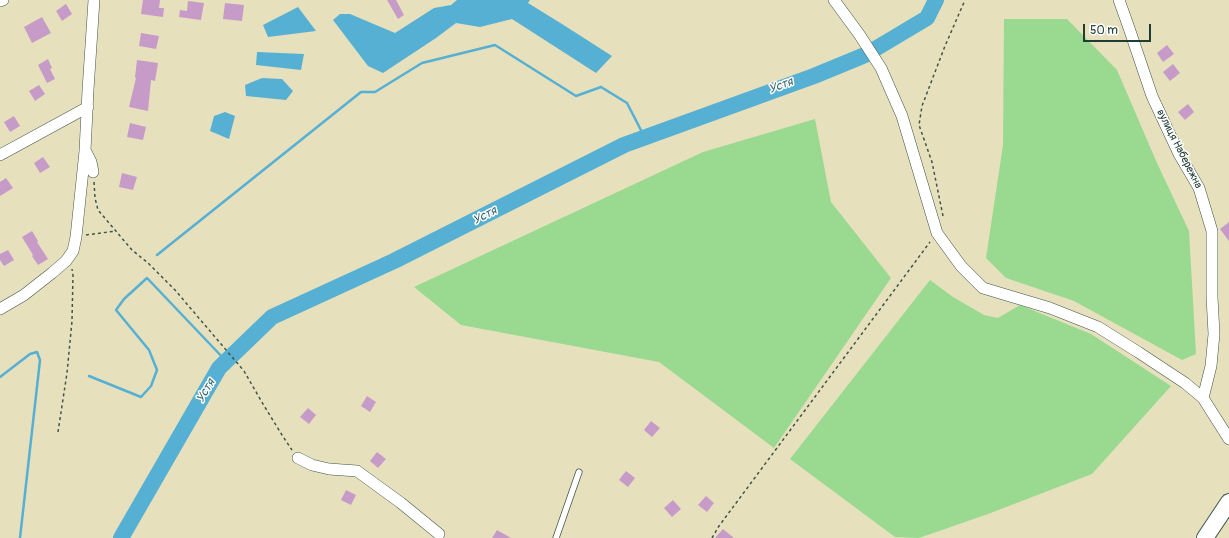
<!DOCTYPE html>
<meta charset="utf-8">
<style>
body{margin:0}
#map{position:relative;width:1229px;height:538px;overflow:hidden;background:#e7e0bd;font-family:Pangolin,sans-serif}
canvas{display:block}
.scale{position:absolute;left:1083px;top:24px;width:68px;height:18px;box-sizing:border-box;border:2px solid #1f3d34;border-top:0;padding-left:5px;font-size:12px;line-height:14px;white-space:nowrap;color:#1f3d34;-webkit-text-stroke:3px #fff;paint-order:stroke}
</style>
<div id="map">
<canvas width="1229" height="538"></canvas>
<div class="scale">50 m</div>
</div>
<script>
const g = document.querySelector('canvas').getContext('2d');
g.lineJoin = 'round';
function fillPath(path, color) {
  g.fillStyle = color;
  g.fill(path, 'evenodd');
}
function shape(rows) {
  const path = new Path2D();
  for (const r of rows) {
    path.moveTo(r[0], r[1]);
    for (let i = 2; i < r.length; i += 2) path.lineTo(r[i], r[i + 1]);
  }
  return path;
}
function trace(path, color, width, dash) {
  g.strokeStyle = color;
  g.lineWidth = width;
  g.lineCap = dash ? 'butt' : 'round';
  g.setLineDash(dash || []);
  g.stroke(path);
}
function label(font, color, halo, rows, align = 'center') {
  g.font = font + ' Pangolin,sans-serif';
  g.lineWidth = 3;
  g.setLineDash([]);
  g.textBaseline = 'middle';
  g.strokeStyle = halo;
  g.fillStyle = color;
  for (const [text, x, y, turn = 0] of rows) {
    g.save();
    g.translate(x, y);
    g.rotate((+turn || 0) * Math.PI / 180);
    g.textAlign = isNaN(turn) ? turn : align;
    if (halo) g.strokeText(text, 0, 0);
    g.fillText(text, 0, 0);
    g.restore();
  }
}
const green = shape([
 [1004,19,1067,19,1117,70,1157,163,1189,231,1196,354,1182,360,1074,301,1006,278,986,258,1003,145],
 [815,119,831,202,891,278,774,448,659,362,461,325,414,287,703,152],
 [930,280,953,297,984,315,998,318,1020,305,1091,334,1171,386,1092,474,988,514,919,538,895,537,790,459]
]);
const water = shape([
 [457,0,530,0,528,3,562,24,612,56,596,73,512,19,480,27,456,23,436,38,383,73,368,66,333,20,340,14,350,14,395,33,434,8,451,5],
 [298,7,316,31,268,37,263,25],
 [257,52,304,54,301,70,256,65],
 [262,78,282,79,293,91,286,100,246,96,245,85],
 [225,112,235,116,229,139,210,131,214,116]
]);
const stream = shape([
 [157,255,361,92,375,92,422,63,495,45,576,96,601,87,627,103,645,138],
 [89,376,141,397,151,386,157,370,149,350,116,310,124,299,147,278,226,361],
 [0,377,30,354,37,352,40,360,20,538]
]);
const river = shape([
 [121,538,219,368,272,317,394,261,624,145,814,76,865,55,927,18,936,0]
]);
const building = shape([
 [143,0,160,0,159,8,164,8,163,17,141,14],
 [387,0,396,0,404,15,398,19],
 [188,1,204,3,201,20,179,17,180,10,187,11],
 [225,3,244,5,242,21,223,19],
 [66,4,72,14,62,21,56,11],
 [42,17,51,33,32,43,24,27],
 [141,33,159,36,156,49,139,46],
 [1167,45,1174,54,1163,62,1157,53],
 [48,59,52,68,50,69,55,79,47,83,38,65],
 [137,60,158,63,155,81,151,80,148,111,129,107,136,78,135,77],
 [1173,64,1180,73,1170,81,1163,72],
 [39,85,45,94,35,101,29,91],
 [1188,104,1194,112,1185,120,1178,112],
 [14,116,20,126,10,132,4,122],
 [130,123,146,127,143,140,127,137],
 [43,157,50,167,40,173,34,163],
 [122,173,137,177,133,190,119,187],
 [6,178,13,188,0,196,0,182],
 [1229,222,1229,241,1220,229],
 [32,231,38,241,37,242,48,259,38,265,32,256,33,255,22,237],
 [8,250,14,260,4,266,0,260,0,254],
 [367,396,376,402,370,412,361,406],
 [308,408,316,415,309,424,300,417],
 [651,421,660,428,652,437,644,430],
 [377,452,386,459,378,468,370,461],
 [626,471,635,478,628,487,619,480],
 [346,490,356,495,351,505,341,500],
 [706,496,714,503,707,512,698,505],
 [673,500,681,509,672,517,664,508],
 [723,529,734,538,715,538],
 [497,530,511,538,492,538]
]);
const path = shape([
 [94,182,95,198,98,210,132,250,148,263,175,290,244,371,263,404,282,435,292,450],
 [943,216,932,162,919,125,922,106,945,46,965,0],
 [86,235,116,231],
 [58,432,67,373,72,321,73,275,72,269],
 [712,538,719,526,930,242]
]);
const lane = shape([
 [556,538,579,472]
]);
const street = shape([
 [834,0,859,34,881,68,902,116,937,233,961,266,983,288,1050,308,1098,327,1138,352,1185,383,1203,398,1229,439],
 [1119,0,1129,28,1152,96,1179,154,1199,188,1212,231,1212,297,1214,334,1211,366,1203,398],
 [0,1,3,0],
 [86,152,91,162,93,172],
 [0,155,88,107],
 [0,309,24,295,52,273,66,261,73,251,76,237,85,151,88,90,94,0],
 [298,458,312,465,329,469,357,471,401,503,439,534]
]);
const secondary = shape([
 [1205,538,1229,502]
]);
const streetNames = [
 ["вулиця Набережна",1179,149,63]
];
const waterNames = [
 ["Устя",781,86,-21],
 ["Устя",485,216,-27],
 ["Устя",206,391,-60]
];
fillPath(green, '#99da90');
fillPath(water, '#56b0d3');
trace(stream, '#56b0d3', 2.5);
trace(river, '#56b0d3', 16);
fillPath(building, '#c79bc8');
trace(lane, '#3d5549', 7);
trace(street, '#3d5549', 12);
trace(secondary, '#3d5549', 18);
trace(path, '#3d5549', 1.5, [3, 3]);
trace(lane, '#fff', 5.5);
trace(street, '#fff', 11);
trace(secondary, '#fff', 16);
label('11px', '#1f3d34', '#fff', streetNames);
label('italic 12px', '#32656c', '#fff', waterNames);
</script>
